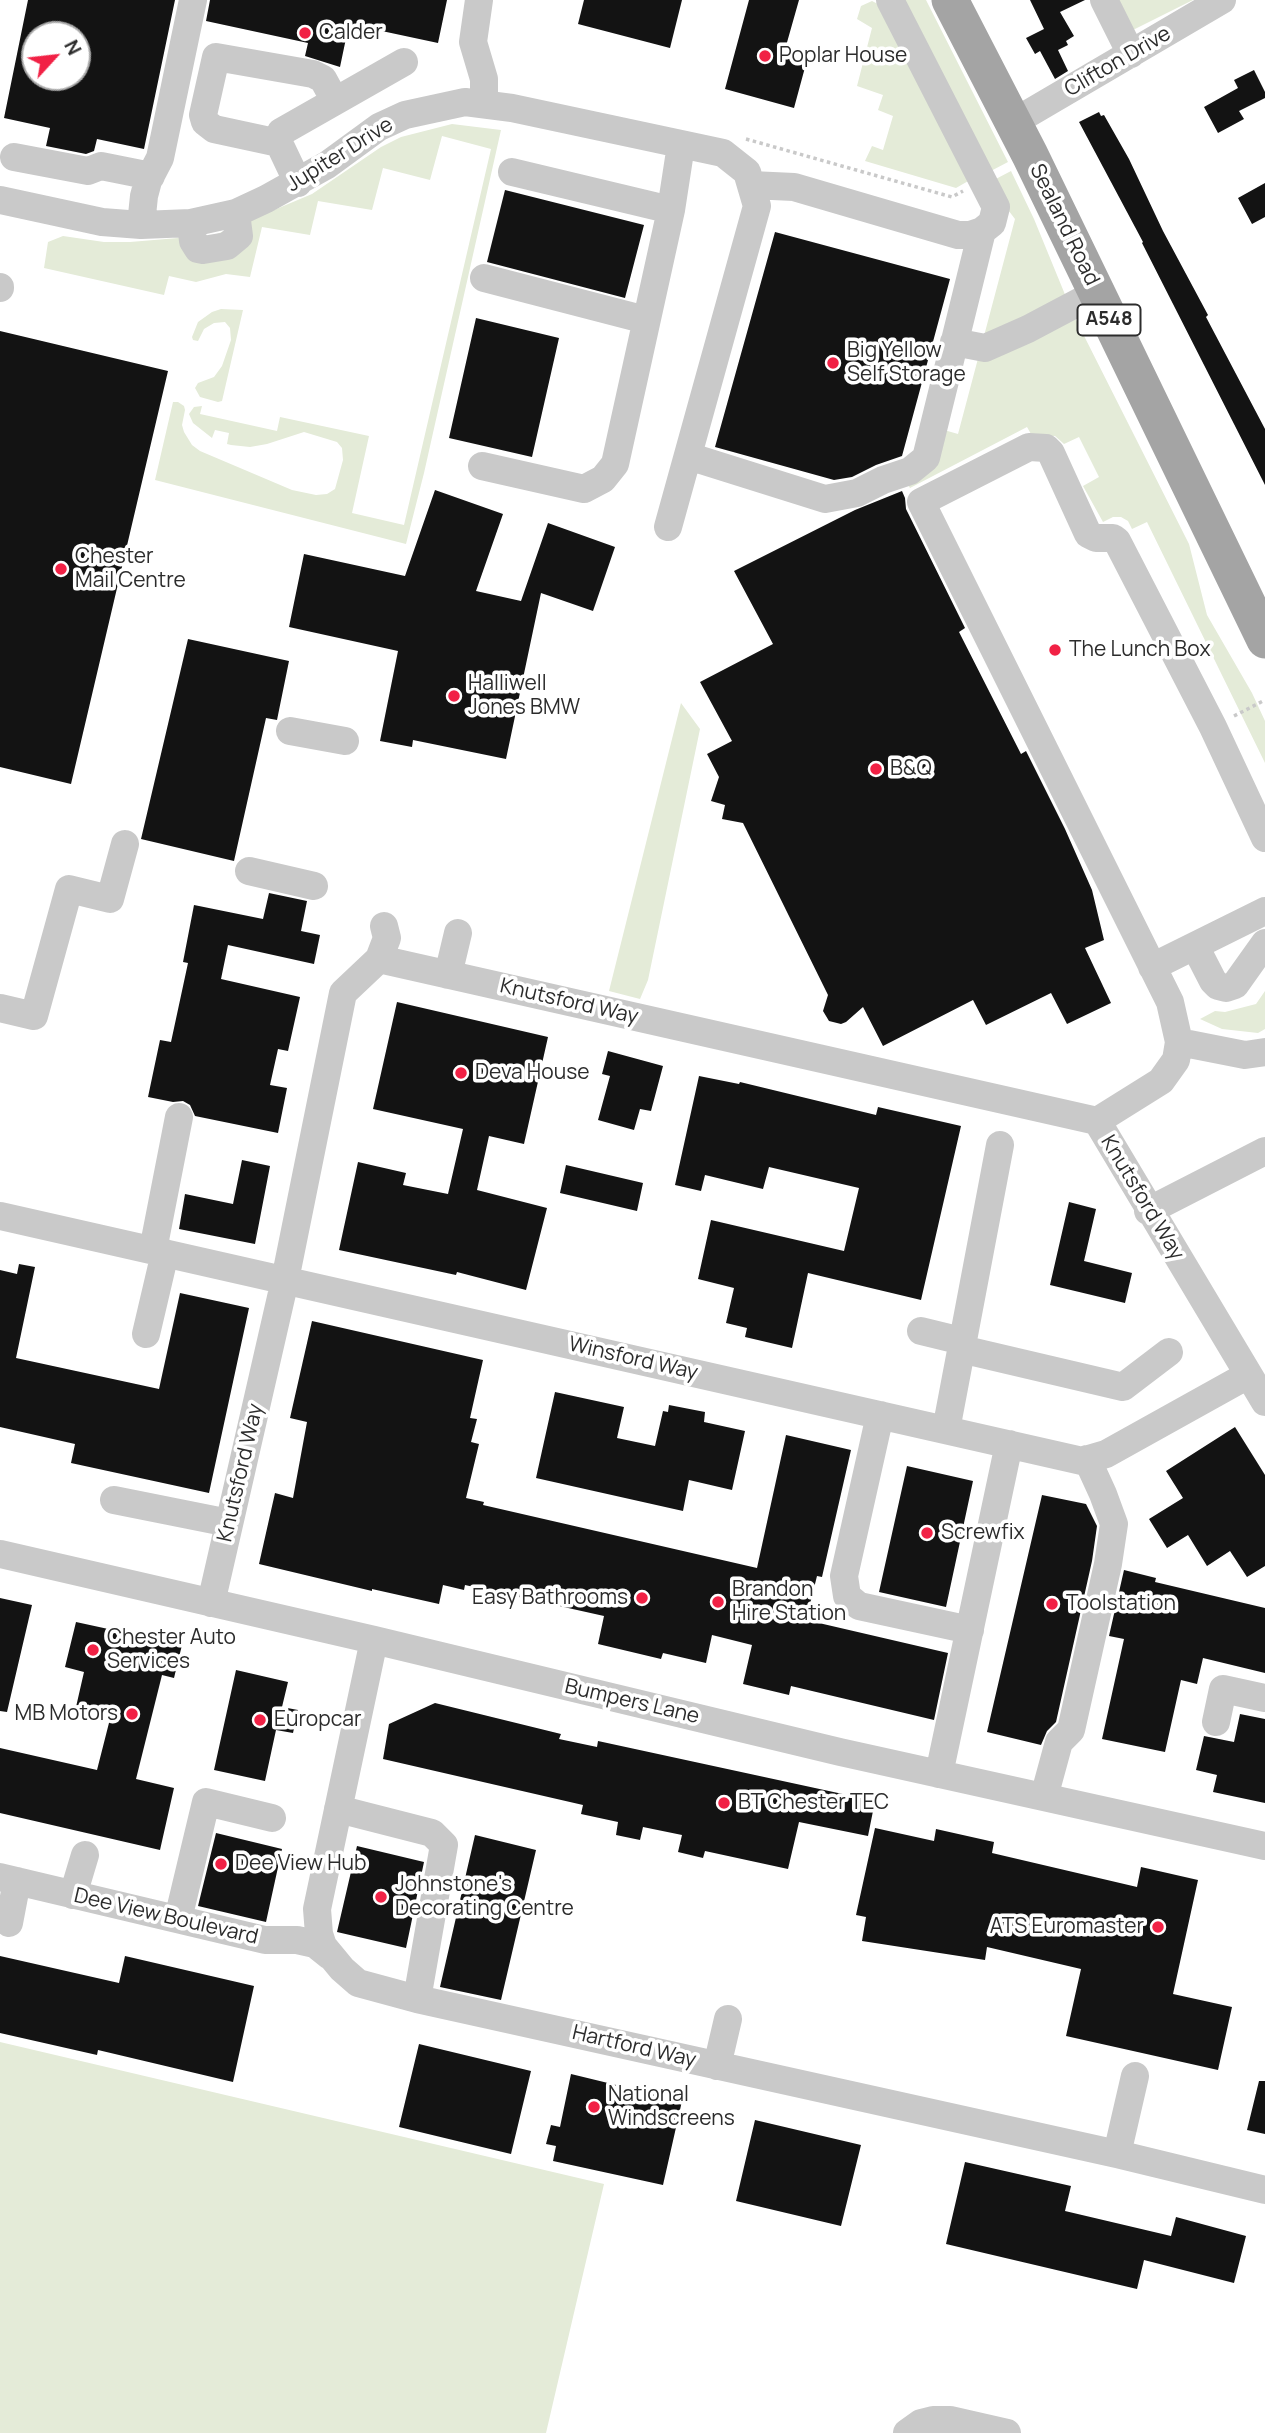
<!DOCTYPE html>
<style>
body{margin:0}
#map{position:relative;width:1265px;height:2433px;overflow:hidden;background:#fff;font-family:Manrope,sans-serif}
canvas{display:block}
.north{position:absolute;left:21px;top:21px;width:70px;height:70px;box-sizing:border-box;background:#fff;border:2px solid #ababab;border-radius:50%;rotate:63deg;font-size:19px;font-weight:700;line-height:28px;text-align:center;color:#2c2c2c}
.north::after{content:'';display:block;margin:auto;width:24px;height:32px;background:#f12145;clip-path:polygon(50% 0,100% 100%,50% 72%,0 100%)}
</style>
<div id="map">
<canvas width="1265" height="2433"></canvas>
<div class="north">N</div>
</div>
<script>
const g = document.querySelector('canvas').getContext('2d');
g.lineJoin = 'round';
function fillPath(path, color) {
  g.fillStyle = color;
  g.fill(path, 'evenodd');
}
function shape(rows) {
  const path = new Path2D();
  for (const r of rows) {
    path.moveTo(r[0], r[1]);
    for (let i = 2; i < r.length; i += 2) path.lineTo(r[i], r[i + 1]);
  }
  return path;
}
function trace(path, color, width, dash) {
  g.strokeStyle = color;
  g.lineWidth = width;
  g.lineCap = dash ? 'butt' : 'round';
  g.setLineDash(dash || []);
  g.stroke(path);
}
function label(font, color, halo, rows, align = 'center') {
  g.font = font + ' Manrope,sans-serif';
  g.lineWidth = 7;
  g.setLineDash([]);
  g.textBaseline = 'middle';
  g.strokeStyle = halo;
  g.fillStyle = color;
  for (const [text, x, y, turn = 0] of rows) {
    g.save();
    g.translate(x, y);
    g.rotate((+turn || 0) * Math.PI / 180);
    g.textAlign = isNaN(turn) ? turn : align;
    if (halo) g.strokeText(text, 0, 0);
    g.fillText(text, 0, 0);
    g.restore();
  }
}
const green = shape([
 [900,0,926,0,1008,162,987,173],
 [1116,0,1193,0,1131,31],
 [872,1,884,7,970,180,956,188,865,161,872,146,883,150,893,116,878,110,883,95,857,86,872,28,857,19,861,6],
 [452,124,501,130,424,473,406,544,155,480,173,402,178,402,184,406,185,410,182,425,184,432,192,445,200,451,292,490,316,495,327,494,335,489,343,460,342,448,337,442,304,432,267,444,250,447,231,445,227,444,229,433,215,430,212,438,193,423,189,414,194,407,202,406,200,414,277,431,280,417,369,436,352,513,404,525,491,149,442,136,430,180,383,168,372,210,318,201,310,235,262,227,250,277,226,274,196,282,169,276,164,295,44,268,48,242,63,236,104,242,130,242,178,238,181,238,186,247,312,194,381,147,401,137],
 [1011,171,1034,219,1073,314,1189,544,1207,615,1252,693,1265,721,1265,763,1147,522,1132,529,1128,521,1121,517,1113,517,1103,522,1083,486,1099,477,1079,437,1064,444,1055,436,1045,436,1035,441,1027,427,910,488,903,477,944,430,958,434,1015,219,1005,206,992,181],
 [221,309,243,310,222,401,218,402,200,397,195,388,198,383,214,377,222,366,231,340,230,328,225,322,214,323,204,329,198,341,193,340,192,337,198,322,212,312],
 [681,703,700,729,648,980,640,999,609,991],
 [1265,991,1265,1029,1258,1033,1222,1029,1200,1019,1215,1011,1225,1012,1256,1004],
 [0,2042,604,2184,546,2433,0,2433]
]);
const building = shape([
 [28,0,175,0,144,149,97,139,94,151,86,154,46,146,50,128,4,118],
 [35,35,77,35,77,77,35,77],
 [210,0,447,0,438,43,349,24,340,67,305,56,308,43,206,21],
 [584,0,682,0,670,48,578,24],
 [749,0,799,0,784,53,807,60,794,108,725,89],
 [1030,0,1085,0,1060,12,1074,36,1066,41,1068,45,1058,50,1068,71,1055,79,1040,51,1035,54,1026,38,1044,29],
 [1254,70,1265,92,1265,98,1239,111,1244,119,1218,133,1204,107,1238,88,1234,80],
 [1099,112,1101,116,1104,115,1129,159,1163,231,1208,315,1206,317,1265,429,1265,485,1142,243,1143,242,1079,122],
 [1265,183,1265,217,1252,224,1238,198],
 [505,190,644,225,625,298,487,262],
 [775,232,950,279,902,456,876,465,852,477,834,480,715,447],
 [476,318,559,338,532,457,449,438],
 [0,331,168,371,71,784,0,767],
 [435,490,503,514,476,591,521,601,548,523,615,547,593,611,541,593,506,759,413,740,412,747,380,741,398,651,289,627,304,554,405,576],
 [902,491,905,498,906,509,965,628,959,632,1021,754,1026,751,1065,829,1092,890,1104,940,1085,948,1111,1003,1067,1024,1051,993,986,1025,973,1000,883,1046,863,1007,846,1022,841,1024,829,1021,823,1011,828,995,743,823,722,819,725,805,711,801,719,777,707,754,732,741,700,682,773,644,734,571,855,510],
 [188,639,289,661,277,720,266,718,234,861,141,839],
 [269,893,307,901,301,931,320,935,314,964,228,945,221,979,300,997,288,1051,278,1049,270,1085,287,1088,278,1133,195,1116,190,1105,183,1101,173,1102,148,1097,160,1040,171,1042,188,963,183,962,194,905,263,919],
 [397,1002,548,1037,524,1144,489,1136,477,1190,547,1208,526,1290,457,1272,456,1275,339,1250,358,1162,406,1173,403,1185,448,1194,463,1129,373,1109],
 [608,1051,663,1066,651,1111,640,1109,634,1130,598,1120,610,1076,602,1074],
 [699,1076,739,1084,740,1082,876,1115,878,1107,961,1126,921,1300,808,1273,792,1348,745,1337,747,1328,726,1323,734,1288,698,1279,711,1220,844,1251,859,1188,769,1167,763,1189,705,1175,701,1191,675,1185],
 [242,1160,270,1166,255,1244,179,1229,185,1194,233,1204],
 [566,1165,643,1183,637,1211,560,1193],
 [1069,1202,1096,1209,1084,1261,1132,1273,1125,1303,1050,1285],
 [19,1264,35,1267,16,1358,159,1389,180,1293,249,1308,209,1493,71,1463,75,1444,0,1427,0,1270,17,1274],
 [312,1321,483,1360,470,1418,477,1419,471,1442,479,1444,466,1498,484,1502,483,1505,757,1568,786,1435,851,1450,822,1577,817,1576,806,1620,948,1653,934,1720,791,1686,789,1695,743,1684,752,1645,712,1635,706,1663,663,1653,661,1659,598,1644,604,1616,465,1585,464,1590,443,1585,439,1604,372,1589,372,1591,259,1564,275,1493,293,1498,307,1422,290,1418],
 [555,1392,624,1407,617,1438,655,1446,663,1411,668,1412,669,1405,705,1412,704,1422,745,1431,732,1490,689,1480,683,1511,536,1478],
 [1235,1427,1265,1475,1265,1566,1247,1577,1230,1551,1207,1566,1188,1535,1167,1548,1149,1519,1183,1498,1166,1471],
 [907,1466,973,1481,946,1607,879,1592],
 [1042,1495,1086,1504,1097,1526,1092,1561,1056,1722,1047,1731,1041,1745,987,1732],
 [1124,1570,1156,1578,1155,1582,1265,1608,1265,1673,1203,1658,1197,1684,1181,1680,1165,1752,1102,1739,1124,1639,1109,1636],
 [0,1598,32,1605,7,1712,0,1711],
 [76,1622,182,1645,174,1678,162,1675,136,1779,174,1788,160,1850,0,1813,0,1748,97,1770,111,1715,76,1707,84,1672,65,1667],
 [236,1670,288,1682,282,1707,298,1710,293,1733,276,1730,265,1781,214,1770],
 [435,1703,561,1734,559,1739,597,1747,598,1741,875,1801,868,1836,799,1822,788,1869,705,1851,703,1858,678,1852,682,1835,643,1827,640,1840,616,1835,618,1822,581,1814,583,1805,383,1759,389,1724],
 [1240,1714,1265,1719,1265,1803,1213,1792,1217,1775,1196,1770,1204,1736,1234,1742],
 [875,1828,934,1841,936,1829,994,1842,992,1853,1137,1887,1141,1867,1198,1880,1173,1994,1232,2007,1218,2070,1066,2036,1081,1969,987,1947,985,1960,862,1941,866,1917,856,1915],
 [216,1833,282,1849,266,1922,198,1906],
 [475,1835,536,1850,501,2000,440,1987],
 [357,1846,424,1862,406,1948,337,1932],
 [0,1956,119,1983,125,1956,254,1986,233,2082,98,2050,97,2055,0,2033],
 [419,2044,531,2071,511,2154,399,2127],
 [571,2074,682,2101,663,2185,553,2161,556,2146,546,2144,551,2125,560,2127],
 [1259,2081,1265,2081,1265,2134,1247,2130],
 [755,2120,861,2145,841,2226,736,2201],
 [965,2162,1071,2186,1065,2211,1171,2236,1176,2217,1246,2236,1234,2283,1144,2260,1137,2289,946,2244]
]);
const path = shape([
 [746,139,952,197,963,191],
 [1234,716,1265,700]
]);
const minor = shape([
 [479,0,473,42,484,79,484,104],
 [1104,0,1131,54],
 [1014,122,1222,0],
 [279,143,214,129,205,122,203,115,216,57,313,74,323,79,335,101],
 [14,157,88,171,101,166,151,176],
 [512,172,671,210],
 [298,183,279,143,281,132,404,62],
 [751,185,794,187,958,235,970,235,982,231,992,223,996,207,890,0],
 [0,200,102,222,141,225,191,223,236,213,266,199,327,165,379,127,405,115,465,102,512,108,723,153,747,172,757,206,668,527],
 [191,223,193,241,198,249,203,250,227,246,239,236,236,213],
 [141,225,144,196,148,181,160,158,193,0],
 [484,278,646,320],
 [0,287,0,288],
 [954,342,985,348,1028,329,1096,293],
 [688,456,825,499,857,493,883,480,910,471,926,458,982,231],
 [482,466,584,489,603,479,615,464,671,210,681,145],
 [290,731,345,741],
 [249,871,314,886],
 [1195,946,1213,981,1218,986,1226,988,1235,985,1265,943],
 [379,959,387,938,384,926],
 [1152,967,1265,911],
 [448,975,458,933],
 [0,1008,34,1016,69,889,110,899,125,844],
 [1179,1042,1245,1055,1265,1052],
 [1097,1121,1161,1081,1176,1060,1179,1042,1170,1002,921,502,1029,447,1046,448,1051,453,1088,534,1096,538,1113,538,1117,541,1213,727,1265,838],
 [1148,1211,1265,1151],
 [0,1216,1082,1461,1106,1454,1248,1375],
 [153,1250,179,1117],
 [921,1331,962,1341],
 [146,1334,165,1253],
 [961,1349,1123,1387,1169,1352],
 [880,1415,844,1576,847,1596,859,1606,970,1630],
 [946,1430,1000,1145],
 [114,1500,229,1523],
 [0,1554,374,1640,840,1752,1265,1846],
 [211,1603,285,1280,343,993,379,959,1097,1121,1265,1402],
 [374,1640,317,1909,319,1934,323,1946,342,1969,358,1983,417,1999,1117,2154,1265,2190],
 [1216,1722,1223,1689,1265,1698],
 [939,1774,1009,1444],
 [1044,1797,1059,1742,1071,1730,1108,1564,1114,1524,1103,1494,1087,1459],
 [338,1809,432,1833,444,1845,417,1999],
 [0,1877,265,1940,297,1940,315,1944,330,1956],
 [73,1895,85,1855],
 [178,1919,206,1802,272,1818],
 [9,1923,17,1881],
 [717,2066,728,2019],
 [1117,2154,1135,2076],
 [907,2433,921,2423,933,2420,950,2420,1007,2433]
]);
const major = shape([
 [950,0,1030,155,1265,640]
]);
const markers = [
 [305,33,7,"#f12145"],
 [765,56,7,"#f12145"],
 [833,363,7,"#f12145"],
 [61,569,7,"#f12145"],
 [1055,650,7,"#f12145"],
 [454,696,7,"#f12145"],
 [876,769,7,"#f12145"],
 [461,1073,7,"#f12145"],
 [927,1533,7,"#f12145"],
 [642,1598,7,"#f12145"],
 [718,1602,7,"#f12145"],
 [1052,1604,7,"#f12145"],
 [93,1650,7,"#f12145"],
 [132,1714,7,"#f12145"],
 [260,1720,7,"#f12145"],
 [724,1803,7,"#f12145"],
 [221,1864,7,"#f12145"],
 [381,1897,7,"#f12145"],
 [1158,1927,7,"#f12145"],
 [594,2107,7,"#f12145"]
];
const shields = [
 [1109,320,63]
];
const shieldNames = [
 ["A548",1109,320]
];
const poiNames = [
 ["Calder",319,33],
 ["Poplar House",779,56],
 ["Big Yellow",847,351],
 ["Self Storage",847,375],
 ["Chester",75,557],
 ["Mail Centre",75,581],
 ["The Lunch Box",1069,650],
 ["Halliwell",468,684],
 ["Jones BMW",468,708],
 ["B&Q",890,769],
 ["Deva House",475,1073],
 ["Screwfix",941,1533],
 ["Brandon",732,1590],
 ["Hire Station",732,1614],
 ["Easy Bathrooms",628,1598,"right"],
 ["Toolstation",1066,1604],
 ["Chester Auto",107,1638],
 ["Services",107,1662],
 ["MB Motors",118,1714,"right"],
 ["Europcar",274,1720],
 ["BT Chester TEC",738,1803],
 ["Dee View Hub",235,1864],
 ["Johnstone's",395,1885],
 ["Decorating Centre",395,1909],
 ["ATS Euromaster",1144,1927,"right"],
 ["National",608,2095],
 ["Windscreens",608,2119]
];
const streetNames = [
 ["Clifton Drive",1118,62,-30],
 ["Jupiter Drive",340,155,-32],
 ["Sealand Road",1064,225,64],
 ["Knutsford Way",569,1002,13],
 ["Knutsford Way",1142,1198,59],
 ["Winsford Way",633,1359,13],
 ["Knutsford Way",241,1473,-77],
 ["Bumpers Lane",632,1702,13],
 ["Dee View Boulevard",166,1917,13],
 ["Hartford Way",634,2047,13]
];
fillPath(green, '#e4ebd8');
fillPath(building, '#131313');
trace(path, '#c9c9c9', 3.5, [3.5, 3.5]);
trace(minor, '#c9c9c9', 28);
trace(major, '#a4a4a4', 37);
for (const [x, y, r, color] of markers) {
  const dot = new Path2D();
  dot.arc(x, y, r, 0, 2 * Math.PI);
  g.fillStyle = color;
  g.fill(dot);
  trace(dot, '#fff', 2.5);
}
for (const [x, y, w] of shields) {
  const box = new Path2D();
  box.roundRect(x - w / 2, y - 15.5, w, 31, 5);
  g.fillStyle = '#fff';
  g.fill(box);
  trace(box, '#2c2c2c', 2);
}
label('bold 19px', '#2c2c2c', null, shieldNames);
label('21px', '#2c2c2c', '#fff', poiNames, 'left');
label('21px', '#2c2c2c', '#fff', streetNames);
</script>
